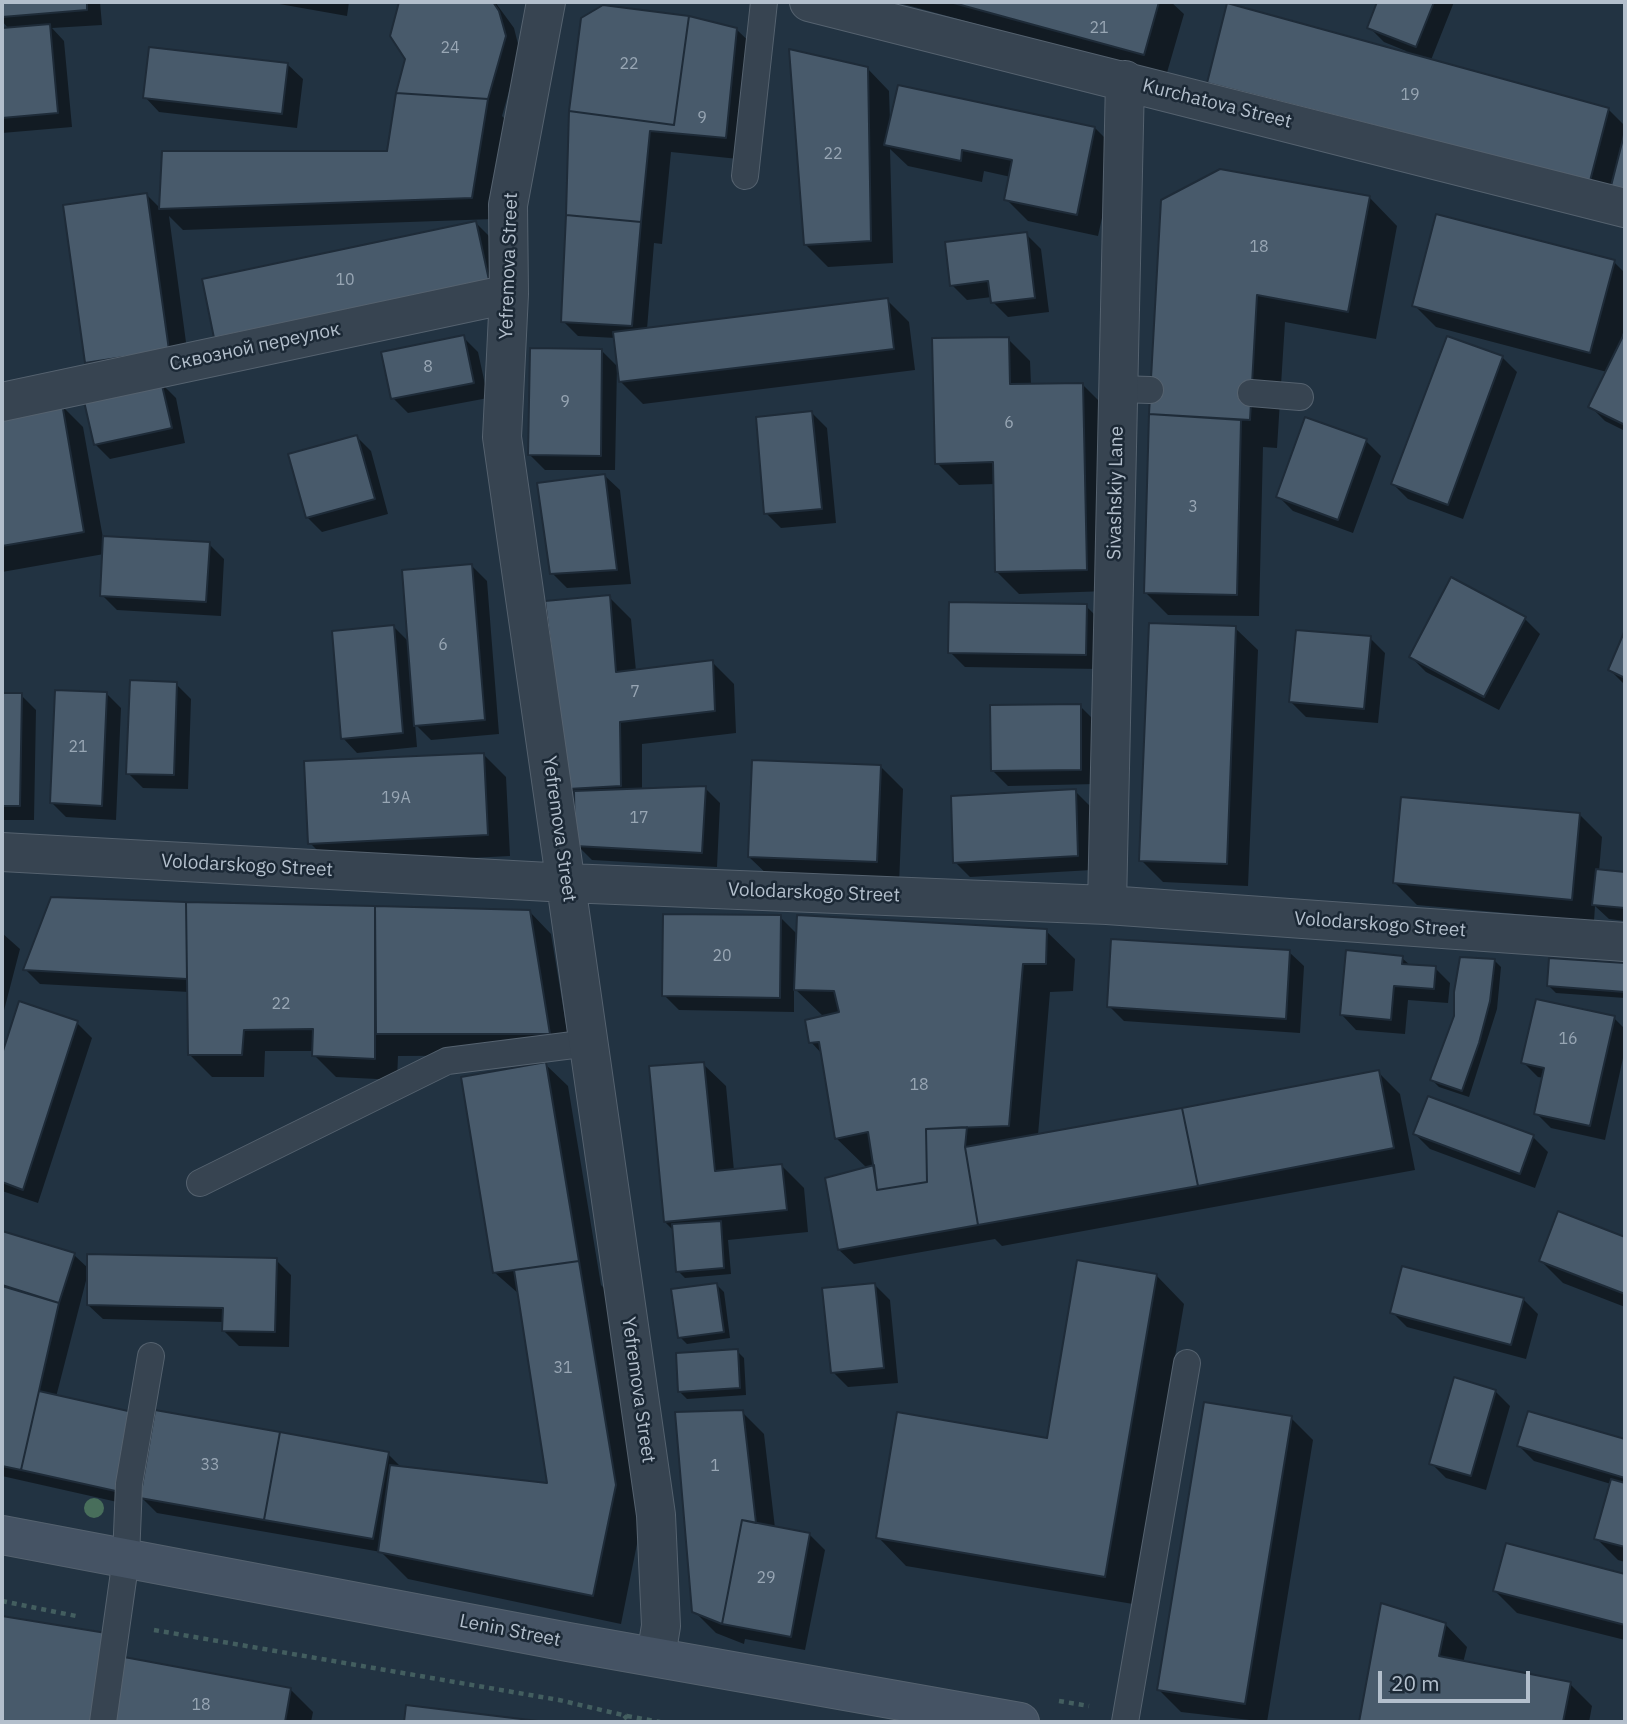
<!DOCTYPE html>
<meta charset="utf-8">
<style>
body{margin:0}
#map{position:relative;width:1627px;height:1724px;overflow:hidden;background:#223342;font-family:"IBM Plex Sans",sans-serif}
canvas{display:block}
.frame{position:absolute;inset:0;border:4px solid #b3bfcc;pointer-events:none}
.scale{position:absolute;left:1378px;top:1671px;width:152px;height:32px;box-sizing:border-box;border:4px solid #b3bfcc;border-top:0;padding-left:9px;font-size:21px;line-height:24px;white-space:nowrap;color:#b3bfcc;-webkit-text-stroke:5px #1c2936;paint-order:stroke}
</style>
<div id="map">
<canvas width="1627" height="1724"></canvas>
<div class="frame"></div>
<div class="scale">20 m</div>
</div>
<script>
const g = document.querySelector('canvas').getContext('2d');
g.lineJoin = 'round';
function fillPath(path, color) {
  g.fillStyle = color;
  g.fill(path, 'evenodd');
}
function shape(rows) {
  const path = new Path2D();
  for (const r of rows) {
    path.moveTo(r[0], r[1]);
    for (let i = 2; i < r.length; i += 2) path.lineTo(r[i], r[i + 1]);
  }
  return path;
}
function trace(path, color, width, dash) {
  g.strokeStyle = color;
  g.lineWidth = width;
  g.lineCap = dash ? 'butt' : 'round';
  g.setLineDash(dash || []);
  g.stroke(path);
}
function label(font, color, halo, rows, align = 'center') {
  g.font = font + ' "IBM Plex Sans",sans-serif';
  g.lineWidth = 5;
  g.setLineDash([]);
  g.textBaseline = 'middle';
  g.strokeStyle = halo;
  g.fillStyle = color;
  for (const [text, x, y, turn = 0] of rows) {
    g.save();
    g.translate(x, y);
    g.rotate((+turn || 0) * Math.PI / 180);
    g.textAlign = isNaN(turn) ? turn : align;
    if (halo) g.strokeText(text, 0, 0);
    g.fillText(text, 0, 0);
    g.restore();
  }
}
const shadow = shape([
 [2,2,100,2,102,25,52,28,64,41,72,127,2,133,2,30,9,29,2,21],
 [268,2,349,2,347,16],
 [400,2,495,2,514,28,520,52,502,116,509,123,494,219,183,230,169,216,190,372,108,384,86,362,147,195,161,209,164,152,389,152,407,59,392,36],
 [896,2,1171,2,1184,14,1166,76],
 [1379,2,1454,2,1431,60,1608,109,1625,126,1625,198,1612,202,1405,53,1406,51,1384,42,1369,27],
 [736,29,759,51,748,160,671,152,662,244,654,243,647,329,887,300,909,322,915,370,643,404,621,382,616,338,578,336,563,321,568,215],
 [288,65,303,79,297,128,159,112,145,97],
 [867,68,889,91,890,121,1095,128,1117,150,1098,236,1028,221,1006,199,1011,177,984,171,982,182,908,166,890,149,893,263,828,267,806,245],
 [1369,197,1397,226,1376,339,1285,322,1277,448,1263,447,1259,616,1168,615,1146,593,1150,414,1163,201],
 [476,223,498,245,510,302,238,359],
 [1026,234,1041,249,1049,312,1008,317,993,302,992,297,967,300,952,285],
 [1614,262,1625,273,1625,324,1621,341,1625,336,1625,431,1605,421,1590,406,1607,372,1436,327,1414,305],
 [463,337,478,352,488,398,408,413,393,398],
 [1008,339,1030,361,1031,385,1082,384,1104,406,1109,591,1019,594,997,572,995,484,959,485,937,463],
 [602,351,617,366,615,470,545,470,530,455],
 [1502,357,1517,372,1463,519,1408,499,1393,484],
 [161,383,176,398,185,443,110,459,95,444],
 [61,405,83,427,103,538,209,544,224,559,221,616,117,610,102,595,104,554,2,572,2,415],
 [812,413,827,428,836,523,781,528,766,513],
 [1306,420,1366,441,1381,456,1353,533,1293,511,1278,496],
 [357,437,371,451,388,514,322,532,307,517],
 [605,476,620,490,631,584,567,588,552,573],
 [472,566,487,581,499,734,431,740,415,724,417,747,357,753,343,738,394,627,409,642],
 [1452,580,1525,619,1540,634,1499,710,1426,672,1411,657],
 [609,597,631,619,636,671,712,662,734,684,736,733,642,744,642,790,705,788,720,803,717,867,592,860,577,845,575,794,569,788],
 [1086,606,1101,621,1100,669,965,667,950,652],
 [1235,628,1258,650,1248,886,1163,882,1141,860],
 [1625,634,1625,685,1610,670],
 [1370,638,1385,653,1378,723,1306,717,1291,702],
 [176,684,191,699,188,789,143,788,128,773],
 [106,693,121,708,116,820,66,817,51,802],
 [2,694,21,695,36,710,34,820,2,820],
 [1080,706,1095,721,1096,784,1008,786,993,771],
 [484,755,506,777,510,856,332,865,310,843],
 [881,767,903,789,899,884,772,879,749,857],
 [1075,791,1090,806,1092,870,970,877,955,862],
 [1580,815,1602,837,1599,871,1625,874,1625,921,1609,919,1595,906,1594,921,1417,905,1395,883],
 [186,904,529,911,551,934,571,1055,398,1056,397,1080,336,1077,314,1055,314,1051,265,1051,264,1077,212,1077,190,1055,189,992,40,984,25,969],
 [780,917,798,935,1046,931,1075,959,1073,991,1050,992,1038,1135,1378,1072,1400,1094,1415,1170,1002,1246,995,1239,854,1264,839,1250,867,1168,836,1138,823,1055,811,1042,824,1017,794,988,794,1012,679,1010,664,995],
 [2,933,20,949,2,1018],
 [1289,952,1304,966,1300,1033,1124,1021,1109,1006],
 [1402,958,1411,966,1435,968,1450,983,1448,1003,1408,1000,1405,1034,1356,1030,1342,1015],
 [1551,959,1625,964,1625,998,1556,993,1549,986],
 [1494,960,1501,967,1497,1009,1469,1097,1439,1087,1432,1080],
 [20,1004,77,1023,92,1038,38,1203,2,1191,2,1060],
 [1614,1018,1625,1029,1625,1049,1605,1140,1551,1128,1536,1113,1544,1078,1538,1077,1523,1062],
 [545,1064,568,1086,601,1285,607,1291,643,1514,621,1624,408,1579,381,1552,157,1513,142,1498,152,1444,148,1443,135,1506,2,1476,2,1233,74,1255,89,1269,276,1260,291,1275,289,1347,239,1346,224,1331,224,1322,103,1319,88,1305,88,1273,56,1397,137,1414,388,1454,402,1468,549,1485,519,1294,494,1272],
 [703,1064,726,1086,734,1171,782,1166,804,1188,808,1232,728,1240,731,1274,685,1278,678,1271,674,1231,665,1222],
 [1415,1134,1533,1137,1548,1152,1535,1188,1430,1149],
 [1559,1214,1625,1238,1625,1307,1563,1283,1541,1261],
 [1156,1275,1184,1304,1133,1604,906,1566,878,1537,1048,1440],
 [717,1285,724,1292,730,1338,687,1344,680,1337],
 [875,1285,890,1300,898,1383,848,1387,833,1372],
 [1523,1299,1538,1314,1526,1359,1407,1327,1392,1312],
 [737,1351,744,1358,746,1395,687,1399,680,1392],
 [1495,1391,1510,1406,1486,1490,1446,1478,1431,1463],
 [742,1412,764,1434,775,1528,810,1535,825,1550,805,1650,745,1639,744,1644,716,1633,694,1611],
 [1529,1413,1625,1441,1625,1562,1618,1560,1596,1538,1611,1484,1534,1461,1519,1446],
 [1291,1418,1313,1440,1267,1722,1181,1712,1159,1690],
 [1507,1545,1625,1576,1625,1640,1517,1613,1495,1591],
 [1382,1605,1445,1624,1467,1647,1463,1663,1570,1684,1592,1706,1589,1722,1361,1722],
 [3,1618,105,1635,127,1659,291,1690,313,1712,311,1722,2,1722],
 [407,1707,532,1722,406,1722]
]);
const building = shape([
 [2,2,87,2,87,10,2,17,2,2],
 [399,2,493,2,499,11,506,36,488,99,396,93,405,59,390,36,399,2],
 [950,2,1159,2,1144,55,950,2],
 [1377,2,1434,2,1416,47,1367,28,1377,2],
 [1227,3,1609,108,1590,181,1207,83,1227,3],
 [603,5,689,16,674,125,569,111,581,18,603,5],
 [689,16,737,28,726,138,650,131,641,222,566,215,569,111,674,125,689,16],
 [50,24,58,113,2,118,2,28,50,24],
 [149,47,288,63,282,114,143,98,149,47],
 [789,49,868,67,871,241,804,245,789,49],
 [898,85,1095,127,1077,215,1004,200,1012,160,962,150,961,161,884,145,898,85],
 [396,93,488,99,472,198,159,209,162,151,387,151,396,93],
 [1625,131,1625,190,1611,186,1625,131],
 [1220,169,1370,196,1348,312,1257,295,1250,420,1149,414,1161,200,1220,169],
 [147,193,169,350,85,363,63,205,147,193],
 [1436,214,1615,260,1590,353,1412,306,1436,214],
 [566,215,641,222,632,326,561,322,566,215],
 [476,221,489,280,214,338,202,279,476,221],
 [1027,232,1035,298,991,303,988,281,950,286,945,242,1027,232],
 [888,298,894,349,619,382,613,332,888,298],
 [1625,332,1625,425,1588,407,1625,332],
 [464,335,474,383,391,399,381,352,464,335],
 [1447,336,1503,356,1448,505,1391,484,1447,336],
 [1009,337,1010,384,1083,383,1087,570,995,572,993,462,935,464,932,338,1009,337],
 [530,348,602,349,601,456,528,455,530,348],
 [161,381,172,428,94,445,83,397,161,381],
 [62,403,84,532,2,546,2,414,62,403],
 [812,411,822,509,764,514,756,417,812,411],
 [1149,414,1241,420,1237,595,1144,593,1149,414],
 [1305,417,1367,439,1338,520,1276,497,1305,417],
 [357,435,375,499,306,518,288,454,357,435],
 [605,474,617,570,550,574,537,483,605,474],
 [103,536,210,542,206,602,100,596,103,536],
 [472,564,485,720,414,726,402,570,472,564],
 [1451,577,1526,617,1484,697,1409,657,1451,577],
 [610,595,616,672,713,660,715,711,620,722,621,786,568,789,545,601,610,595],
 [949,602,1087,604,1086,655,948,653,949,602],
 [1149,623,1236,626,1227,864,1139,861,1149,623],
 [394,625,403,733,341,739,332,631,394,625],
 [1296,630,1371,636,1364,709,1289,702,1296,630],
 [1625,630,1625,678,1608,670,1625,630],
 [130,680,177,682,174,775,126,774,130,680],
 [55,690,107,692,102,806,50,803,55,690],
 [2,693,22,693,20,806,2,806,2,693],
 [1081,704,1081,770,991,771,990,705,1081,704],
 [484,753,488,835,308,844,304,761,484,753],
 [752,760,881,765,877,862,748,857,752,760],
 [706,786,702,853,575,846,574,791,706,786],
 [1076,789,1078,856,953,863,951,796,1076,789],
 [1401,797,1580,813,1572,900,1393,883,1401,797],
 [1596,869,1625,872,1625,908,1592,905,1596,869],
 [51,897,186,902,187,979,23,970,51,897],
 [186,902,375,906,375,1059,312,1056,313,1029,244,1030,242,1055,188,1055,186,902],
 [375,906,530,910,550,1034,376,1034,375,906],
 [663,914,781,915,780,998,662,996,663,914],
 [797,915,1047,929,1046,964,1023,964,1009,1126,926,1129,927,1182,877,1190,868,1132,835,1139,819,1042,809,1043,805,1020,839,1012,834,991,794,990,797,915],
 [1111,939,1290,950,1286,1019,1107,1007,1111,939],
 [1346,950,1403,956,1402,964,1436,966,1434,989,1394,986,1391,1020,1340,1015,1346,950],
 [1460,957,1495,959,1490,1001,1479,1043,1462,1091,1430,1080,1454,1016,1454,992,1460,957],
 [1549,958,1625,963,1625,992,1547,986,1549,958],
 [1536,999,1615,1016,1590,1126,1534,1114,1544,1068,1521,1063,1536,999],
 [19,1001,78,1021,23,1190,2,1182,2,1054,19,1001],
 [546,1062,579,1261,493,1273,461,1077,546,1062],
 [704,1062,715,1171,782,1164,787,1210,664,1222,649,1066,704,1062],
 [1379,1070,1394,1148,1198,1186,1182,1108,1379,1070],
 [1428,1096,1534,1135,1520,1174,1413,1134,1428,1096],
 [1182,1108,1198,1186,978,1225,965,1147,1182,1108],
 [967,1127,965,1147,978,1225,838,1250,825,1178,874,1165,877,1190,927,1182,926,1129,967,1127],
 [1558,1211,1625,1237,1625,1294,1539,1261,1558,1211],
 [721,1221,724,1268,676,1272,672,1224,721,1221],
 [2,1231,75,1253,59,1303,2,1285,2,1231],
 [87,1254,277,1258,275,1332,222,1331,223,1308,87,1305,87,1254],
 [1077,1260,1157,1274,1105,1577,876,1538,897,1412,1047,1438,1077,1260],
 [579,1261,616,1485,593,1596,378,1552,390,1465,547,1483,514,1270,579,1261],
 [1402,1266,1524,1298,1511,1345,1390,1313,1402,1266],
 [717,1283,724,1332,678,1338,671,1289,717,1283],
 [875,1283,884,1368,831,1373,822,1288,875,1283],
 [2,1286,59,1303,21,1470,2,1466,2,1286],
 [738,1349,740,1388,678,1392,676,1353,738,1349],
 [1454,1377,1496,1390,1471,1476,1429,1464,1454,1377],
 [39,1391,137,1413,120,1492,21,1470,39,1391],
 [1204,1402,1292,1416,1245,1704,1157,1690,1204,1402],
 [155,1410,280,1432,264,1520,140,1498,155,1410],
 [743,1410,756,1523,742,1520,722,1624,692,1612,675,1412,743,1410],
 [1528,1411,1625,1439,1625,1478,1517,1446,1528,1411],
 [280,1432,389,1452,373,1539,264,1520,280,1432],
 [1611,1479,1625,1483,1625,1547,1594,1539,1611,1479],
 [742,1520,810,1533,791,1637,722,1624,742,1520],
 [1506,1543,1625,1574,1625,1625,1493,1591,1506,1543],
 [1381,1603,1446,1623,1439,1656,1571,1682,1563,1722,1359,1722,1381,1603],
 [2,1616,106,1633,91,1722,2,1722,2,1616],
 [124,1657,291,1688,285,1722,111,1722,124,1657],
 [406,1705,546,1722,404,1722,406,1705]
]);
const path = shape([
 [2,1601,76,1616],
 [154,1630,559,1700,627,1716,620,1722],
 [1059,1701,1089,1706],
 [627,1716,660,1722]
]);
const service = shape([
 [745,176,764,2],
 [1118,389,1150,390],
 [1251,393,1300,397],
 [200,1183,447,1061,589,1043],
 [103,1722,126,1558,129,1484,151,1356],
 [1125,1722,1187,1363]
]);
const minor = shape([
 [546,2,508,205,509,294,502,437,656,1515,661,1626,656,1656],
 [809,2,1625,208],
 [2,402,509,294],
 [2,852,567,883,1107,905,1625,942],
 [1107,905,1125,80]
]);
const secondary = shape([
 [2,1535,568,1642,1020,1722]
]);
const trees = [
 [94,1508]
];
const numberNames = [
 ["21",1099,28],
 ["24",450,48],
 ["22",629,64],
 ["19",1410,95],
 ["9",702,118],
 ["22",833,154],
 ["18",1259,247],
 ["10",345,280],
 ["8",428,367],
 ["9",565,402],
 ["6",1009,423],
 ["3",1193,507],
 ["6",443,645],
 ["7",635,692],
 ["21",78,747],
 ["19А",396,798],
 ["17",639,818],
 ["20",722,956],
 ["22",281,1004],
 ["16",1568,1039],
 ["18",919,1085],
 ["31",563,1368],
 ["33",210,1465],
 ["1",715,1466],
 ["29",766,1578],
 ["18",201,1705]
];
const streetNames = [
 ["Kurchatova Street",1217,104,14],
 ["Yefremova Street",509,266,-88],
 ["Сквозной переулок",255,347,-12],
 ["Sivashskiy Lane",1116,493,-89],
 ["Yefremova Street",559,829,82],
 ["Volodarskogo Street",247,866,3],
 ["Volodarskogo Street",814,893,2],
 ["Volodarskogo Street",1380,925,4],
 ["Yefremova Street",638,1390,82],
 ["Lenin Street",510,1631,11]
];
fillPath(shadow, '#0007');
fillPath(building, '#485a6b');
trace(building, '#1e2b38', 2);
trace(service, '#55626f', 28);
trace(minor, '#55626f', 40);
trace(secondary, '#55626f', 40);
trace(path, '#435e5f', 4.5, [5, 5]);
trace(service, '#374451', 26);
trace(minor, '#374451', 38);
trace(secondary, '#455364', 38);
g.fillStyle = '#486e5b';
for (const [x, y] of trees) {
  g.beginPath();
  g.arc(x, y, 10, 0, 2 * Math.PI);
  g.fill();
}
label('16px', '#98a6b4', null, numberNames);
label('19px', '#b3bfcc', '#1c2936', streetNames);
</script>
